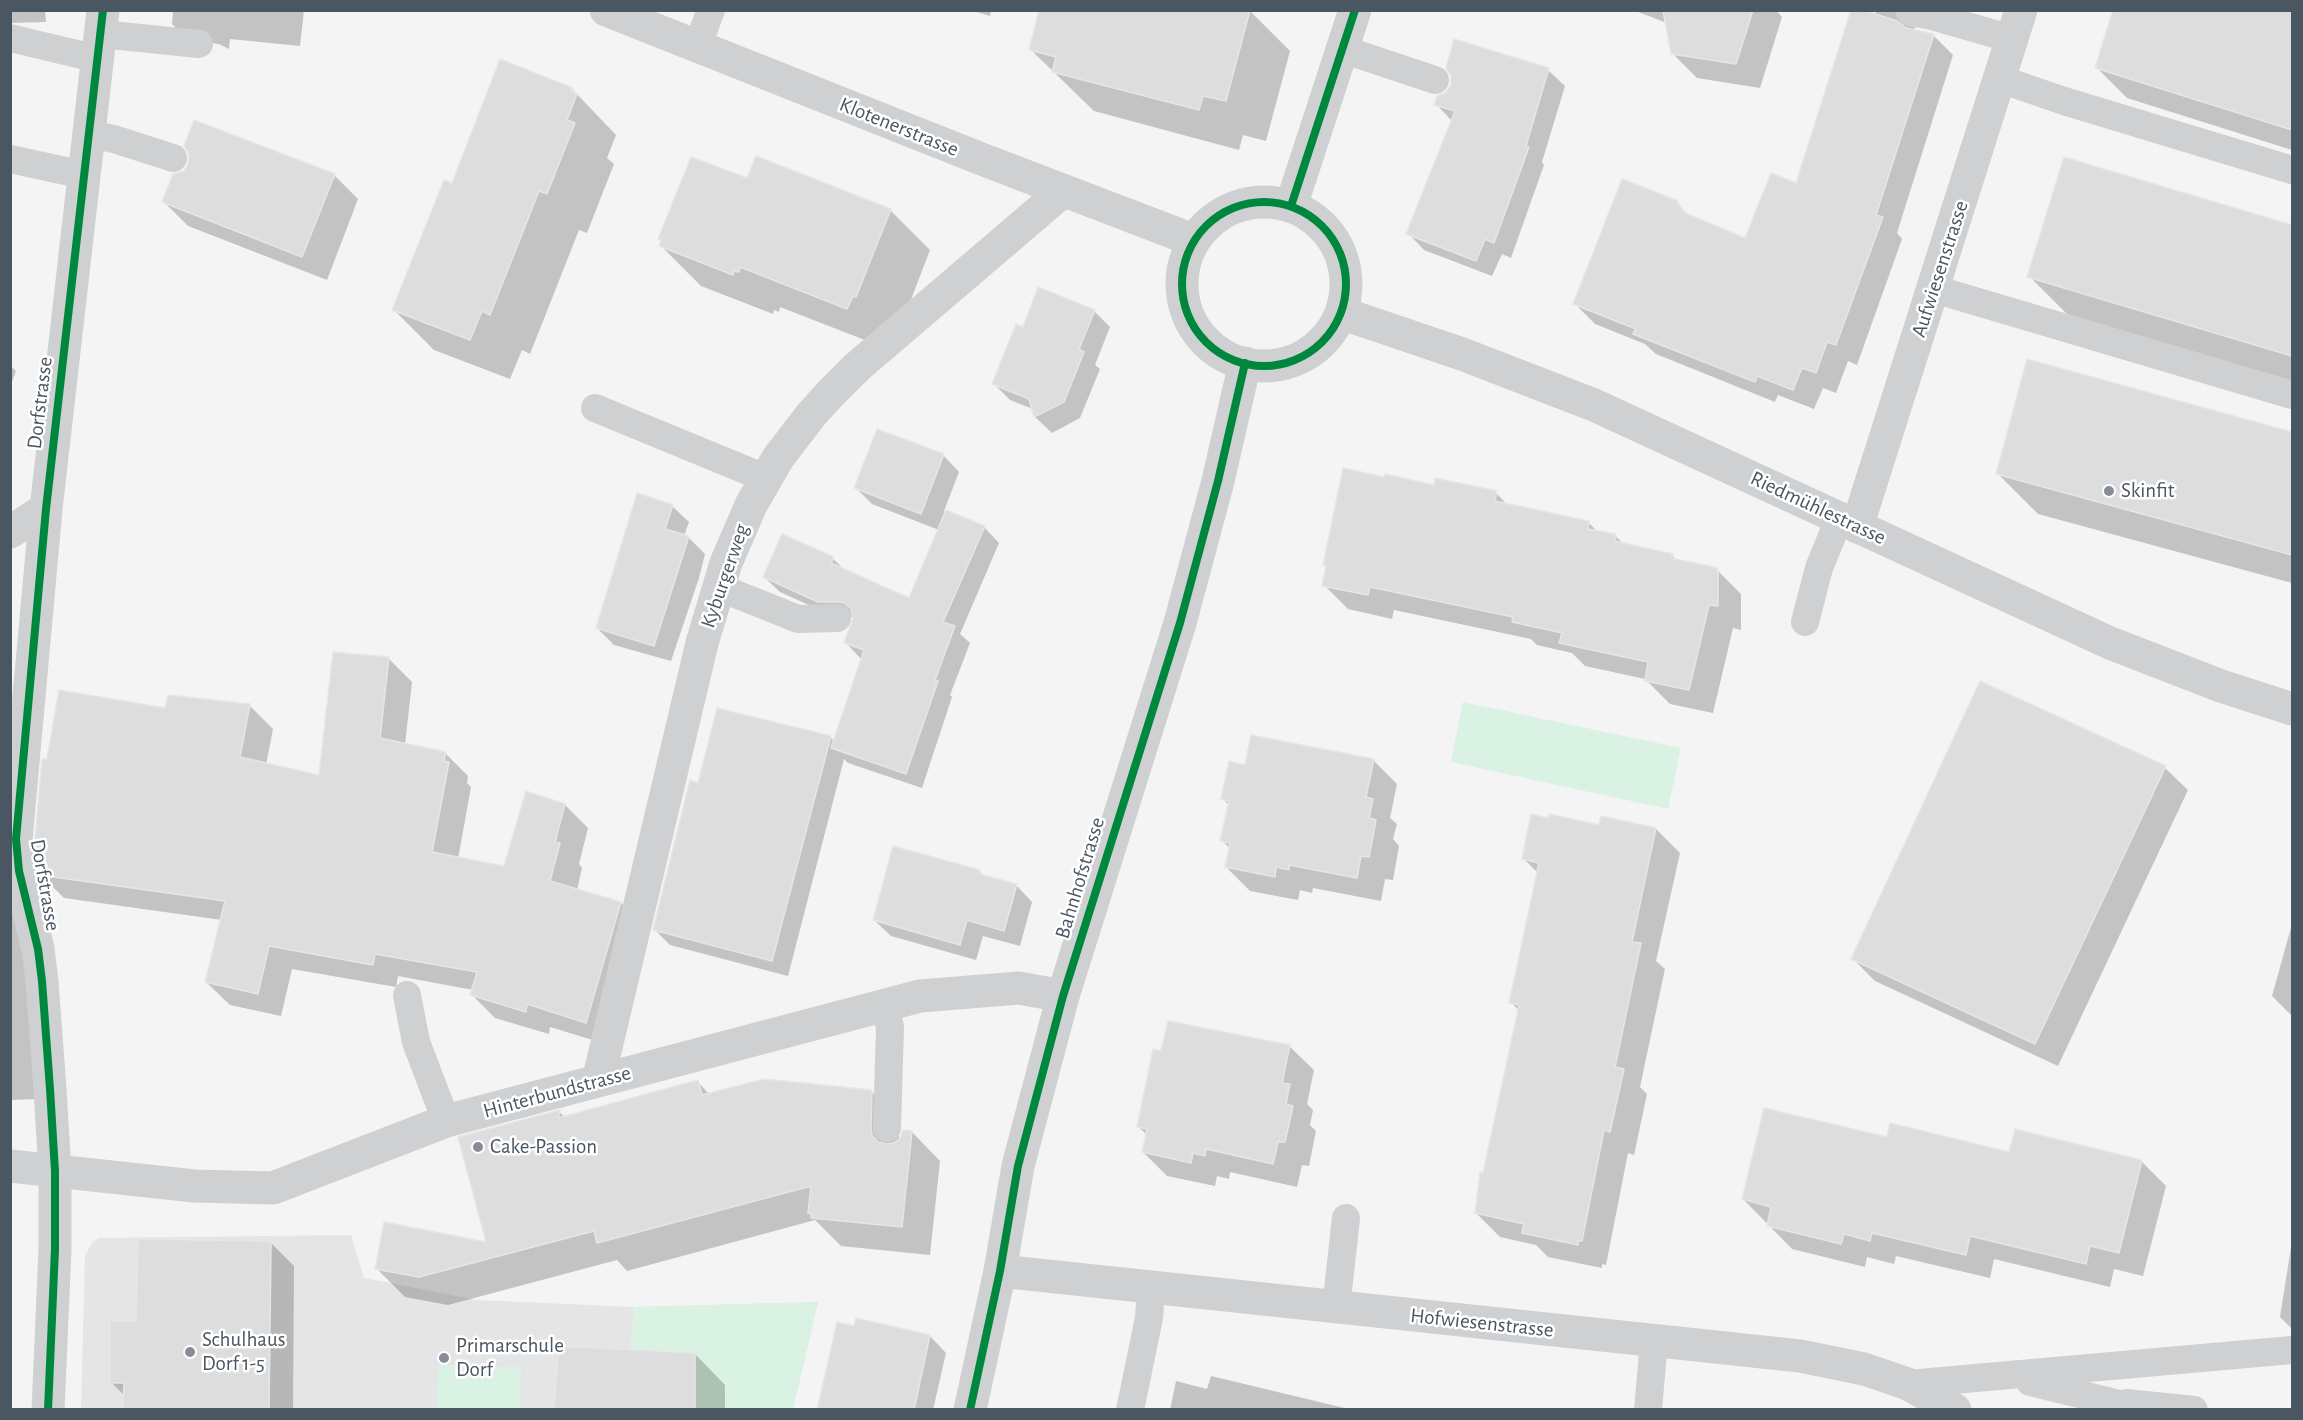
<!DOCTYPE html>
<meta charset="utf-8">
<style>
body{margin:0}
#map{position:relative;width:2303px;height:1420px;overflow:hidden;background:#f4f4f4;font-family:"Alegreya Sans",sans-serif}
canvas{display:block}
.frame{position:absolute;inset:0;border:12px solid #4a5661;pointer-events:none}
</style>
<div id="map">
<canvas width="2303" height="1420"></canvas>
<div class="frame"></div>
</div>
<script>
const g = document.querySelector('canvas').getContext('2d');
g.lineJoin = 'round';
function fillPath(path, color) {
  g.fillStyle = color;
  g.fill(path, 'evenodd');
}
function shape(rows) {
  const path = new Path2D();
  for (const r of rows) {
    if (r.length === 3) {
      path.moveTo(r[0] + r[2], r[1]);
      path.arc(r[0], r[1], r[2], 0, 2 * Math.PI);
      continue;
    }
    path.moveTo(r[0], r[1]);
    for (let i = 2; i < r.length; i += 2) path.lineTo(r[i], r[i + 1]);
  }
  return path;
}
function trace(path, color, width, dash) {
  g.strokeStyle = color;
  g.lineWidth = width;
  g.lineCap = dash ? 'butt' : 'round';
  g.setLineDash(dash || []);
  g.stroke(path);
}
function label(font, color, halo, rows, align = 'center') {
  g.font = font + ' "Alegreya Sans",sans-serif';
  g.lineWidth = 5;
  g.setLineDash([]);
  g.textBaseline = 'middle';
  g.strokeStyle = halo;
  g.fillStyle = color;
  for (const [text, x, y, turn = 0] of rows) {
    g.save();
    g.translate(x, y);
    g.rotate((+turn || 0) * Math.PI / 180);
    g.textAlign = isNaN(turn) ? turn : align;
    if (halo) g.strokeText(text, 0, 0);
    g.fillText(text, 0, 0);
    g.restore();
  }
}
const education = shape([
 [351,1235,364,1278,477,1300,634,1307,818,1302,793,1409,81,1410,85,1256,92,1243,99,1238]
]);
const green = shape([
 [1463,702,1681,748,1668,809,1451,762],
 [818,1302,793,1409,695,1409,695,1353,630,1350,634,1307],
 [438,1365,521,1367,520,1409,437,1409]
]);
const shadow = shape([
 [10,10,45,10,46,22,10,23],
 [173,10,304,10,300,46,230,39,229,49,219,44,188,40,172,24],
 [970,10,991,10,990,16],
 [1633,10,1776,10,1782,17,1760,88,1697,78,1673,54,1667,23],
 [1877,10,1967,10,1964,22,1918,21,1914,30,1933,35,1953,55,1897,233,1902,239,1857,365,1848,361,1836,393,1823,388,1814,409,1778,395,1775,402,1656,354,1645,344,1595,324,1575,304,1676,202,1691,217,1746,239,1797,185],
 [2114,10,2292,10,2292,150,2127,98,2096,67],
 [1250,11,1290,51,1266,141,1243,135,1239,150,1094,111,1031,50],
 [501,61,572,89,616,135,607,158,614,164,587,233,579,230,530,354,522,350,510,379,434,350,394,310,452,185],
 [1548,70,1565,86,1542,162,1544,165,1511,258,1502,254,1492,276,1424,250,1408,233,1452,121,1436,104],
 [2065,159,2292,227,2292,383,2069,316,2029,276],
 [334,175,358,199,327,280,188,226,164,202],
 [748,180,890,210,930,250,897,336,888,349,780,307,779,312,774,310,773,314,701,286,661,246],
 [1094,311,1110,327,1095,365,1100,369,1080,418,1052,433,1035,417,1033,409,1010,400,994,384,1024,329],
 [2028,361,2292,434,2292,583,2038,514,1998,474],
 [10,365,16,371,10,387],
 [943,455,959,472,944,511,984,527,999,543,960,634,970,643,950,695,952,697,922,788,848,763,844,759,788,976,670,945,655,930,699,784,830,737,835,742,861,659,846,643,855,618,853,617,835,617,780,592,764,577,833,559,846,571,909,600,939,530,872,504,856,488],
 [1435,486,1496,493,1509,506,1588,522,1598,532,1615,536,1625,545,1672,555,1677,561,1717,570,1741,594,1741,630,1733,628,1713,713,1670,704,1645,679,1585,666,1572,653,1537,645,1531,639,1394,610,1392,619,1348,609,1324,585,1327,567,1324,564],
 [672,506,689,522,684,536,688,537,705,554,699,578,671,661,614,645,597,628],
 [389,659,412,682,405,745,445,753,468,776,467,783,471,787,458,859,505,868,565,805,588,828,579,864,582,868,577,890,621,903,644,926,609,1045,550,1027,549,1034,495,1018,472,995,473,990,398,976,396,987,292,969,281,1016,230,1005,206,982,222,920,64,898,41,875,166,710,250,706,273,729,266,765,320,777],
 [1373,760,1397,784,1390,818,1397,824,1393,839,1399,846,1393,880,1385,879,1381,901,1313,888,1312,893,1300,890,1298,900,1250,891,1226,867,1230,849,1222,840,1229,805,1223,799,1246,767],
 [2165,768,2188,790,2058,1066,1875,981,1853,959],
 [1600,827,1656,829,1680,853,1656,961,1665,969,1640,1087,1647,1094,1634,1155,1628,1153,1606,1265,1602,1264,1602,1268,1548,1257,1536,1245,1500,1237,1476,1213,1519,1011,1511,1002,1538,873,1523,858],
 [979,871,985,877,1016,885,1032,902,1020,946,983,936,976,960,891,936,874,920],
 [10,894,24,908,41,1099,10,1100],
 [2292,924,2292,1016,2272,996],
 [1289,1046,1314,1070,1307,1104,1313,1110,1310,1125,1316,1131,1309,1166,1302,1165,1297,1187,1230,1172,1229,1179,1217,1176,1215,1186,1167,1176,1143,1152,1147,1135,1138,1126,1162,1052],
 [698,1082,710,1095,871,1091,899,1119,899,1141,912,1132,940,1161,930,1255,841,1246,815,1220,627,1271,617,1260,448,1305,405,1297,376,1268,488,1243,559,1112,565,1117],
 [2016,1131,2142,1162,2166,1186,2143,1276,2114,1269,2110,1287,1994,1259,1990,1278,1896,1256,1894,1264,1867,1257,1865,1267,1792,1249,1743,1199,1888,1139,2010,1154],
 [2292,1241,2292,1329,2280,1317],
 [270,1242,294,1266,293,1410,125,1410,125,1396,111,1382,138,1322],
 [855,1328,930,1336,946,1353,933,1410,818,1410],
 [695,1354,725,1385,725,1410,556,1410],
 [1211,1376,1353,1410,1170,1410,1176,1381,1207,1389]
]);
const building = shape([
 [1039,10,1250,10,1226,101,1203,96,1199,110,1052,72,1056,57,1029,50,1039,10],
 [1663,10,1753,10,1736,64,1671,54,1663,10],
 [1851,10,1863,10,1897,21,1906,28,1934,34,1876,215,1883,217,1836,345,1827,342,1816,373,1802,368,1793,390,1757,376,1755,382,1633,334,1636,329,1573,304,1622,179,1676,200,1685,213,1745,238,1771,173,1796,183,1851,10],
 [2113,10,2292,10,2292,130,2095,68,2113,10],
 [1454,39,1549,68,1526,146,1529,147,1494,243,1485,239,1476,261,1406,234,1455,111,1434,105,1437,96,1445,93,1451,85,1451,76,1446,68,1454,39],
 [500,59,573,88,571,91,577,94,567,120,575,123,547,194,539,191,490,315,482,311,470,340,392,310,444,180,452,183,500,59],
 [194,120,335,174,302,257,162,202,173,174,184,171,188,164,189,154,184,146,194,120],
 [756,156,891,209,856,297,853,296,847,309,740,267,739,272,734,271,733,275,659,246,661,240,658,239,691,157,747,178,756,156],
 [2064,157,2292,225,2292,356,2027,277,2064,157],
 [1038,287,1095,310,1079,349,1084,352,1064,402,1034,417,1029,399,992,384,1016,324,1023,327,1038,287],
 [2027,359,2292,432,2292,555,1996,474,2027,359],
 [877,429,944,454,921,514,854,488,877,429],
 [1343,468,1384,477,1385,474,1434,485,1435,478,1497,491,1495,501,1589,521,1588,529,1616,534,1615,541,1673,554,1671,558,1718,568,1718,606,1709,605,1689,690,1645,681,1648,662,1559,643,1562,633,1512,622,1513,617,1370,587,1368,595,1322,586,1326,566,1323,565,1343,468],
 [637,493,673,505,665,529,689,536,654,646,596,628,637,493],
 [946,510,985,526,943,622,955,626,935,680,938,681,906,774,831,748,864,650,844,643,853,618,851,609,844,603,837,602,818,602,763,577,782,534,834,557,831,563,909,598,946,510],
 [333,652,389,657,380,738,446,752,444,761,449,762,432,852,504,866,526,791,565,804,555,842,560,843,550,881,621,902,586,1023,527,1004,526,1012,470,995,477,972,375,954,373,965,269,946,258,994,205,982,225,901,39,875,35,839,42,759,47,759,59,690,165,708,168,695,250,704,240,757,319,775,333,652],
 [1980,681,2166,766,2035,1044,1851,959,1980,681],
 [717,708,831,736,772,961,653,930,690,780,698,783,717,708],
 [1251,735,1374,759,1366,797,1373,799,1369,818,1376,820,1369,857,1361,856,1357,878,1289,865,1289,870,1276,867,1275,877,1225,867,1230,843,1220,841,1229,801,1221,799,1229,761,1245,765,1251,735],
 [1531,814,1548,818,1549,814,1599,825,1601,816,1656,828,1632,942,1641,943,1615,1067,1624,1069,1610,1132,1604,1130,1582,1241,1578,1241,1578,1245,1522,1233,1524,1224,1475,1213,1480,1172,1483,1173,1519,1005,1509,1003,1539,863,1522,859,1531,814],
 [893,846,980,870,979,874,1017,884,1004,931,967,920,960,945,873,920,893,846],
 [1168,1021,1290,1045,1282,1083,1290,1084,1286,1104,1293,1106,1285,1142,1278,1142,1273,1164,1206,1149,1205,1156,1193,1153,1191,1163,1142,1152,1147,1129,1137,1127,1153,1049,1161,1051,1168,1021],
 [764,1079,872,1090,871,1128,872,1135,878,1142,886,1144,894,1143,901,1137,903,1130,912,1131,902,1227,811,1218,811,1213,808,1213,811,1186,597,1243,594,1231,419,1277,375,1269,384,1222,486,1242,458,1137,560,1110,558,1118,698,1080,702,1095,764,1079],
 [1764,1108,1887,1137,1890,1123,2009,1152,2015,1129,2142,1160,2119,1253,2090,1246,2086,1264,1970,1236,1966,1255,1872,1233,1870,1241,1844,1234,1841,1244,1767,1226,1771,1207,1742,1199,1764,1108],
 [138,1239,271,1241,269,1410,123,1410,124,1383,110,1383,110,1321,136,1321,138,1239],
 [856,1318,930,1335,914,1410,817,1410,837,1322,854,1326,856,1318],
 [559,1346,695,1353,695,1410,554,1410,559,1346]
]);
const service = shape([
 [1910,12,1932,16,2012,39],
 [101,34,199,44],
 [10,38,98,59],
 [697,47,711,10],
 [1342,49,1435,80],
 [2000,79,2064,101,2292,170],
 [89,134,114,139,173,158],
 [10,159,84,175],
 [1934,289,2292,395],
 [595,408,765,478],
 [718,587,798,619,837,618],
 [1805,622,1819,568,1839,519],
 [407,995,416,1042,446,1121],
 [884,1005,890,1027,887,1128],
 [1336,1308,1346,1218],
 [2030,1382,2144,1410],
 [1908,1384,2292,1350],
 [2126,1403,2194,1410],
 [1130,1410,1149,1318,1151,1288],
 [1648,1410,1654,1341]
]);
const minor = shape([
 [1857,527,2021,10],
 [10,532,46,509],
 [598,1081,702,643,726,563,751,505,778,458,811,415,830,394,857,367,1063,191],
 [10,1166,194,1186,273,1188,446,1121,920,996,1019,988,1063,996],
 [1000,1271,1800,1356,1864,1369,1908,1384,1955,1410],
 [48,1410,55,1249,55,1171,50,1089,42,981,38,949,19,871,16,839,46,509,103,10]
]);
const tertiary = shape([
 [606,10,984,160,1193,240],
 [1264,284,82],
 [1291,206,1355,10],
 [1341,313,1462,354,1594,405,2110,643,2221,686,2292,709],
 [970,1410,1000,1271,1018,1166,1063,996,1180,623,1218,481,1245,363]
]);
const cycleway = shape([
 [1264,284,82],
 [1291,206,1355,10],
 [48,1410,55,1249,55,1171,50,1089,42,981,38,949,19,871,16,839,46,509,103,10],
 [970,1410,1000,1271,1018,1166,1063,996,1180,623,1218,481,1245,363]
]);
const markers = [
 [2109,491,6,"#868d94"],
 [478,1147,6,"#868d94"],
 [190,1352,6,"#868d94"],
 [444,1358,6,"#868d94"]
];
const streetNames = [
 ["Klotenerstrasse",899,127,22],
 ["Aufwiesenstrasse",1940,269,-72],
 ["Dorfstrasse",40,403,-83],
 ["Riedmühlestrasse",1818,508,25],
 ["Kyburgerweg",725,576,-71],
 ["Bahnhofstrasse",1080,878,-73],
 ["Dorfstrasse",45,885,80],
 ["Hinterbundstrasse",557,1092,-15],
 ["Hofwiesenstrasse",1482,1323,6]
];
const poiNames = [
 ["Skinfit",2121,491],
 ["Cake-Passion",490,1147],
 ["Schulhaus",202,1340],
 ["Dorf 1-5",202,1364],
 ["Primarschule",456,1346],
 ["Dorf",456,1370]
];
fillPath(education, '#e6e5e6');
fillPath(green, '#d9f2e3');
fillPath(shadow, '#0003');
fillPath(building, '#ddddde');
trace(building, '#e5e6e7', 1.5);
trace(service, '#ced0d2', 28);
trace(minor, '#ced0d2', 33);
trace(tertiary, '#ced0d2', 33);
trace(cycleway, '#00873e', 8);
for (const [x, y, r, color] of markers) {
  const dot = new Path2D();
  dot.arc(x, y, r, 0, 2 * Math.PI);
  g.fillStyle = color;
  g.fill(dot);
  trace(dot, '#fff', 2);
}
label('21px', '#4a5661', '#fff', streetNames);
label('21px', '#4a5661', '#fff', poiNames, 'left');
</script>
